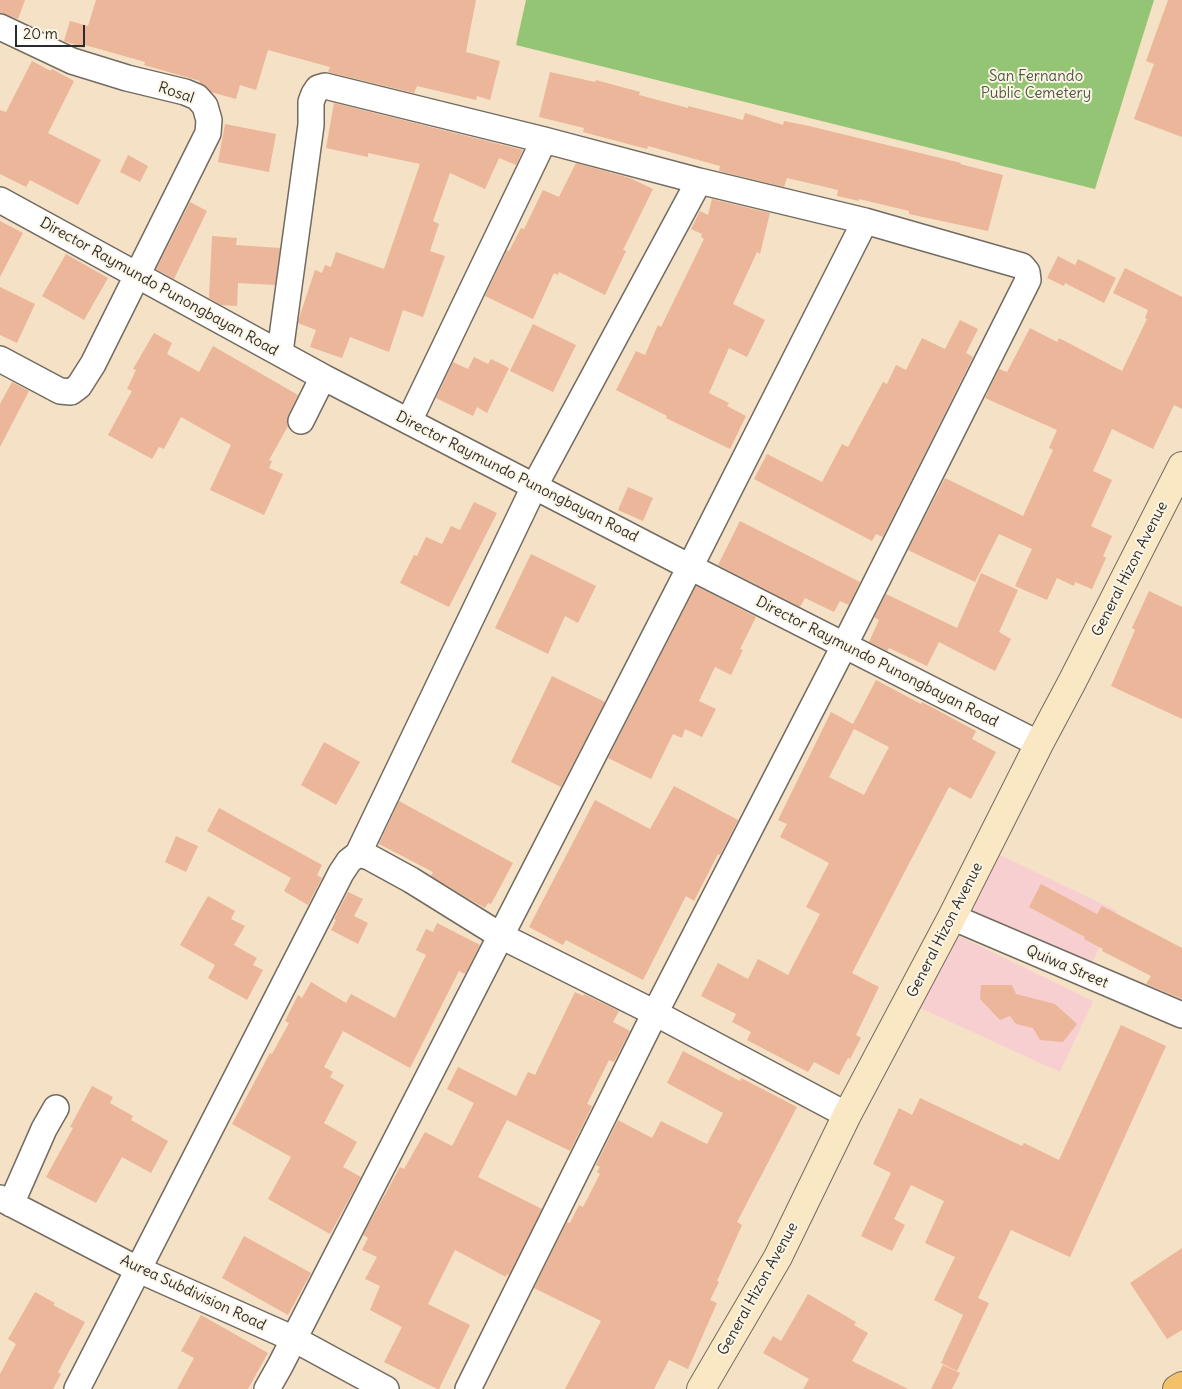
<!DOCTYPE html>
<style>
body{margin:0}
#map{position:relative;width:1182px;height:1389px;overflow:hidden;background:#f5e1c5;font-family:Delius,sans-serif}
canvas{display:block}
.scale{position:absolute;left:15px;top:25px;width:70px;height:22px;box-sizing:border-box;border:2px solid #2b2b2b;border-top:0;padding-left:6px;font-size:15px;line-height:18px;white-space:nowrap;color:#2b2b2b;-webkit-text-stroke:4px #fcf5e5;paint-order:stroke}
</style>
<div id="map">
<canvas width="1182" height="1389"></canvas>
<div class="scale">20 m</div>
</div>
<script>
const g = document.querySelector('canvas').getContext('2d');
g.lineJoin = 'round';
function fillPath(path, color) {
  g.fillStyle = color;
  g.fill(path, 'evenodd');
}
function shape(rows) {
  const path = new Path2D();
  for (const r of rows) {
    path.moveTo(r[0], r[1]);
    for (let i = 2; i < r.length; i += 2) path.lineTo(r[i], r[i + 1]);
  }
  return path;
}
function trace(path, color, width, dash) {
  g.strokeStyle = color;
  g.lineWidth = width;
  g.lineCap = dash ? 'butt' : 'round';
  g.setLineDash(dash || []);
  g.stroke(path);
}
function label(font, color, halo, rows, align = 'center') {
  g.font = font + ' Delius,sans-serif';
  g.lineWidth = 4;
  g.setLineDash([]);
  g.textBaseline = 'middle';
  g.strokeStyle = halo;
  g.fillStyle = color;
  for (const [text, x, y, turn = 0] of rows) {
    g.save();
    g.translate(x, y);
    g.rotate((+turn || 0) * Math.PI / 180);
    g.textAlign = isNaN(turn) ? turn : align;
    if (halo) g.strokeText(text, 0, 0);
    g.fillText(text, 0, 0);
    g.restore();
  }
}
const built = shape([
 [998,854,1117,911,1090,967,969,909],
 [957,935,1093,1001,1060,1072,920,1008]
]);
const green = shape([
 [526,0,1154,0,1095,189,516,45]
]);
const building = shape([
 [0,0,25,0,18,19,0,13],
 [96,0,476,0,466,52,500,61,490,100,477,96,476,100,417,86,414,93,328,72,330,67,268,50,256,90,240,85,236,99,211,92,199,82,200,81,144,65,145,62,85,45,84,48,64,41,70,21,88,26],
 [1168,0,1182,0,1182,137,1134,119,1154,64,1146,61],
 [32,61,51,71,52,69,74,81,48,133,101,160,78,205,30,180,26,187,0,174,0,110,6,112],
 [550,72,595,82,596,80,640,92,639,95,688,108,688,106,743,120,745,113,783,125,784,121,809,126,961,163,960,164,1003,175,988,231,909,214,909,211,859,199,859,201,837,196,838,190,787,178,784,187,719,171,720,166,648,146,647,149,583,132,584,128,539,117],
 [334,103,523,150,516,165,499,158,485,189,450,173,433,221,439,224,430,251,445,256,423,317,403,310,389,352,350,337,342,358,310,347,316,330,298,323,300,315,315,270,322,273,325,265,331,267,336,252,384,269,420,164,368,153,368,157,326,148],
 [225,124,276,134,269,172,218,162],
 [128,155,148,166,140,182,120,172],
 [576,163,630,178,653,189,623,250,626,251,605,295,559,272,558,275,554,273,533,319,485,296,507,250,509,251,521,228,524,229,543,190,559,197],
 [712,199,770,213,760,254,757,252,733,304,765,320,747,357,729,348,709,393,729,403,727,406,746,416,730,449,666,418,667,416,616,390,636,351,645,355,658,325,661,327,684,280,704,239,701,237,702,234,691,229,700,211,708,215],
 [190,202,207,211,174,279,156,269],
 [0,221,23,233,0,277],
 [212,236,237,238,236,245,280,248,275,285,238,283,237,306,221,305,209,298],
 [66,254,108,278,84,320,42,296],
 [1058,256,1075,265,1078,259,1116,278,1104,303,1065,283,1064,286,1047,278],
 [1125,268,1182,297,1182,409,1174,405,1153,449,1112,429,1093,471,1112,480,1091,526,1112,536,1103,556,1106,558,1092,589,1075,582,1074,586,1057,578,1047,600,1015,586,1032,549,999,534,975,582,908,550,945,478,1023,516,1053,450,1049,448,1057,430,985,398,999,369,1007,372,1030,328,1057,342,1059,338,1122,371,1147,319,1145,318,1148,310,1113,293],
 [0,287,35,304,17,343,0,335],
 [960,320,978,329,966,353,973,357,883,537,876,534,872,541,754,479,767,454,822,482,842,444,848,447,883,382,887,384,896,365,906,370,922,338,945,349],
 [533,324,576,345,553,392,510,371],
 [154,333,172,343,167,354,199,372,213,346,298,395,288,415,287,421,288,426,269,460,272,461,269,468,283,474,264,515,210,490,231,445,181,417,164,449,159,447,152,459,108,435,132,391,127,389,136,370,133,369],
 [474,357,488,364,491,359,509,368,487,413,477,407,473,416,436,398,453,362,468,369],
 [12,382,29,391,0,447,0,404],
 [628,487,653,498,643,521,618,510],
 [474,502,497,513,449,607,400,583,414,555,417,556,426,537,442,544,451,526,460,530],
 [740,521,860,582,849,605,840,601,834,612,805,598,800,607,718,565],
 [531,554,596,586,578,623,565,616,548,654,495,628],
 [981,573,1018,590,999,632,1011,639,995,671,939,642,927,666,889,648,887,651,869,642,879,620,874,617,886,594,957,628],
 [696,586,756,617,740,649,743,650,731,675,715,667,699,701,716,709,702,737,685,729,682,738,673,734,651,779,608,758],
 [1149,591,1182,607,1182,719,1111,686,1135,630,1132,628],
 [552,676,605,702,561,787,511,762],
 [876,680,921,704,922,702,976,731,972,739,996,752,971,799,949,787,852,973,879,987,856,1035,861,1038,850,1059,848,1058,839,1075,814,1062,808,1072,747,1040,751,1032,732,1022,736,1014,701,996,718,963,748,979,758,959,788,975,820,914,806,907,829,863,780,837,787,824,778,820,831,712,853,724],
 [854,729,889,747,864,795,829,777],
 [324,742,360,762,336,805,301,785],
 [674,786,738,820,720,855,718,854,694,901,686,896,643,980,566,940,563,945,529,927,595,800,650,829],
 [399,801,513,863,491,904,488,903,485,908,469,899,431,876,433,872,379,844],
 [219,808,322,865,317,875,322,878,308,905,284,891,291,878,207,831],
 [176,836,198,846,186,872,165,862],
 [1041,884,1097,914,1102,906,1182,948,1182,999,1146,984,1151,976,1102,951,1103,949,1084,939,1085,937,1029,907],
 [348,892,363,899,354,916,368,923,358,944,331,930,336,920,334,919],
 [208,896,235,911,231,919,245,926,234,945,257,958,253,965,263,970,247,1000,208,978,215,965,180,945],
 [437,923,480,945,465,974,459,971,410,1068,343,1031,324,1067,333,1072,330,1077,344,1085,324,1123,357,1142,343,1167,361,1177,330,1234,268,1199,291,1157,232,1124,270,1053,272,1054,289,1023,285,1021,298,995,302,998,311,982,346,1003,351,994,395,1018,426,955,416,950,426,929,433,932],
 [981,985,1012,985,1016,994,1055,1004,1077,1024,1063,1042,1040,1040,1033,1028,1016,1024,1010,1016,1000,1020,980,999],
 [575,992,583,996,584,994,619,1011,613,1022,630,1031,614,1062,609,1060,587,1104,592,1106,570,1151,507,1120,478,1177,542,1209,509,1275,507,1274,506,1277,455,1250,428,1304,470,1325,439,1389,437,1389,384,1362,402,1327,370,1310,380,1286,365,1279,377,1257,362,1250,368,1238,363,1235,400,1167,404,1169,425,1132,452,1146,474,1103,447,1089,458,1067,516,1096,528,1072,535,1075],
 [1121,1025,1166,1046,1070,1257,1011,1230,978,1298,989,1303,957,1371,941,1363,963,1315,934,1300,955,1257,925,1243,944,1201,911,1185,894,1219,905,1225,892,1251,861,1236,891,1173,873,1164,899,1108,912,1115,920,1098,1022,1146,1024,1143,1059,1160],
 [683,1051,740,1081,741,1078,797,1107,737,1222,742,1225,717,1281,719,1282,710,1300,717,1303,688,1369,669,1360,654,1389,565,1389,601,1321,534,1288,567,1222,570,1223,579,1205,583,1207,600,1174,597,1172,600,1167,596,1165,618,1120,652,1138,661,1121,707,1144,723,1113,667,1083],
 [92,1086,113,1097,110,1103,133,1116,131,1120,168,1141,151,1173,122,1157,96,1203,46,1177,73,1128,70,1127],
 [244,1236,311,1273,288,1315,222,1278],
 [1182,1248,1182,1330,1167,1339,1130,1283],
 [35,1292,55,1303,53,1305,85,1322,58,1372,61,1374,53,1389,0,1389,0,1374,16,1344,8,1339],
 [808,1294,856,1322,854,1325,868,1333,852,1361,908,1389,803,1389,809,1379,763,1353,773,1336,781,1341],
 [201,1315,268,1353,248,1389,177,1389,194,1358,181,1351],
 [943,1365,960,1373,952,1389,931,1389]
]);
const street = shape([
 [0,27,72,61,127,78,185,92,197,97,205,106,209,120,208,133,93,364,79,386,71,392,60,391,0,359],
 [0,200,323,377,690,567,1039,744],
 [280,352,311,125,311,102,314,94,318,88,325,86,544,140,699,181,865,221,1022,266,1027,272,1028,280,844,646,655,1013,468,1389],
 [301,421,323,377],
 [409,421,544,140],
 [358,854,369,857,411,880,501,936,655,1013,847,1115],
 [952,917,1182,1015],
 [0,1198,139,1270,294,1339,386,1389],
 [11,1204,44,1129,56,1108],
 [77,1389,341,873,349,861,358,854,534,487,699,181],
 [267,1389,280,1366,690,567,865,221]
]);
const secondary = shape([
 [701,1389,778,1257,847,1115,952,917,1039,744,1072,682,1182,466]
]);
const highway = shape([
 [1177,1389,1182,1386]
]);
const parkNames = [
 ["San Fernando",1036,77],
 ["Public Cemetery",1036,94]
];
const streetNames = [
 ["Rosal",176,93,19],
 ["Director Raymundo Punongbayan Road",159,287,29],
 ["Director Raymundo Punongbayan Road",517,477,27],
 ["General Hizon Avenue",1130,569,-63],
 ["Director Raymundo Punongbayan Road",877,662,27],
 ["General Hizon Avenue",945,930,-63],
 ["Quiwa Street",1067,967,23],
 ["General Hizon Avenue",758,1289,-61],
 ["Aurea Subdivision Road",193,1293,25]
];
fillPath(built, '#f7cfd1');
fillPath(green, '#93c575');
fillPath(building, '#ebb699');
trace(street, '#726b61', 28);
trace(secondary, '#726b61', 30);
trace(highway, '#726b61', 30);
trace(street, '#fff', 25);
trace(secondary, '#fae7c3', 28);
trace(highway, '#f2c26a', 28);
label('15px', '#4a5941', '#fcf5e5', parkNames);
label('15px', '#2b2b2b', '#fcf5e5', streetNames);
</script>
